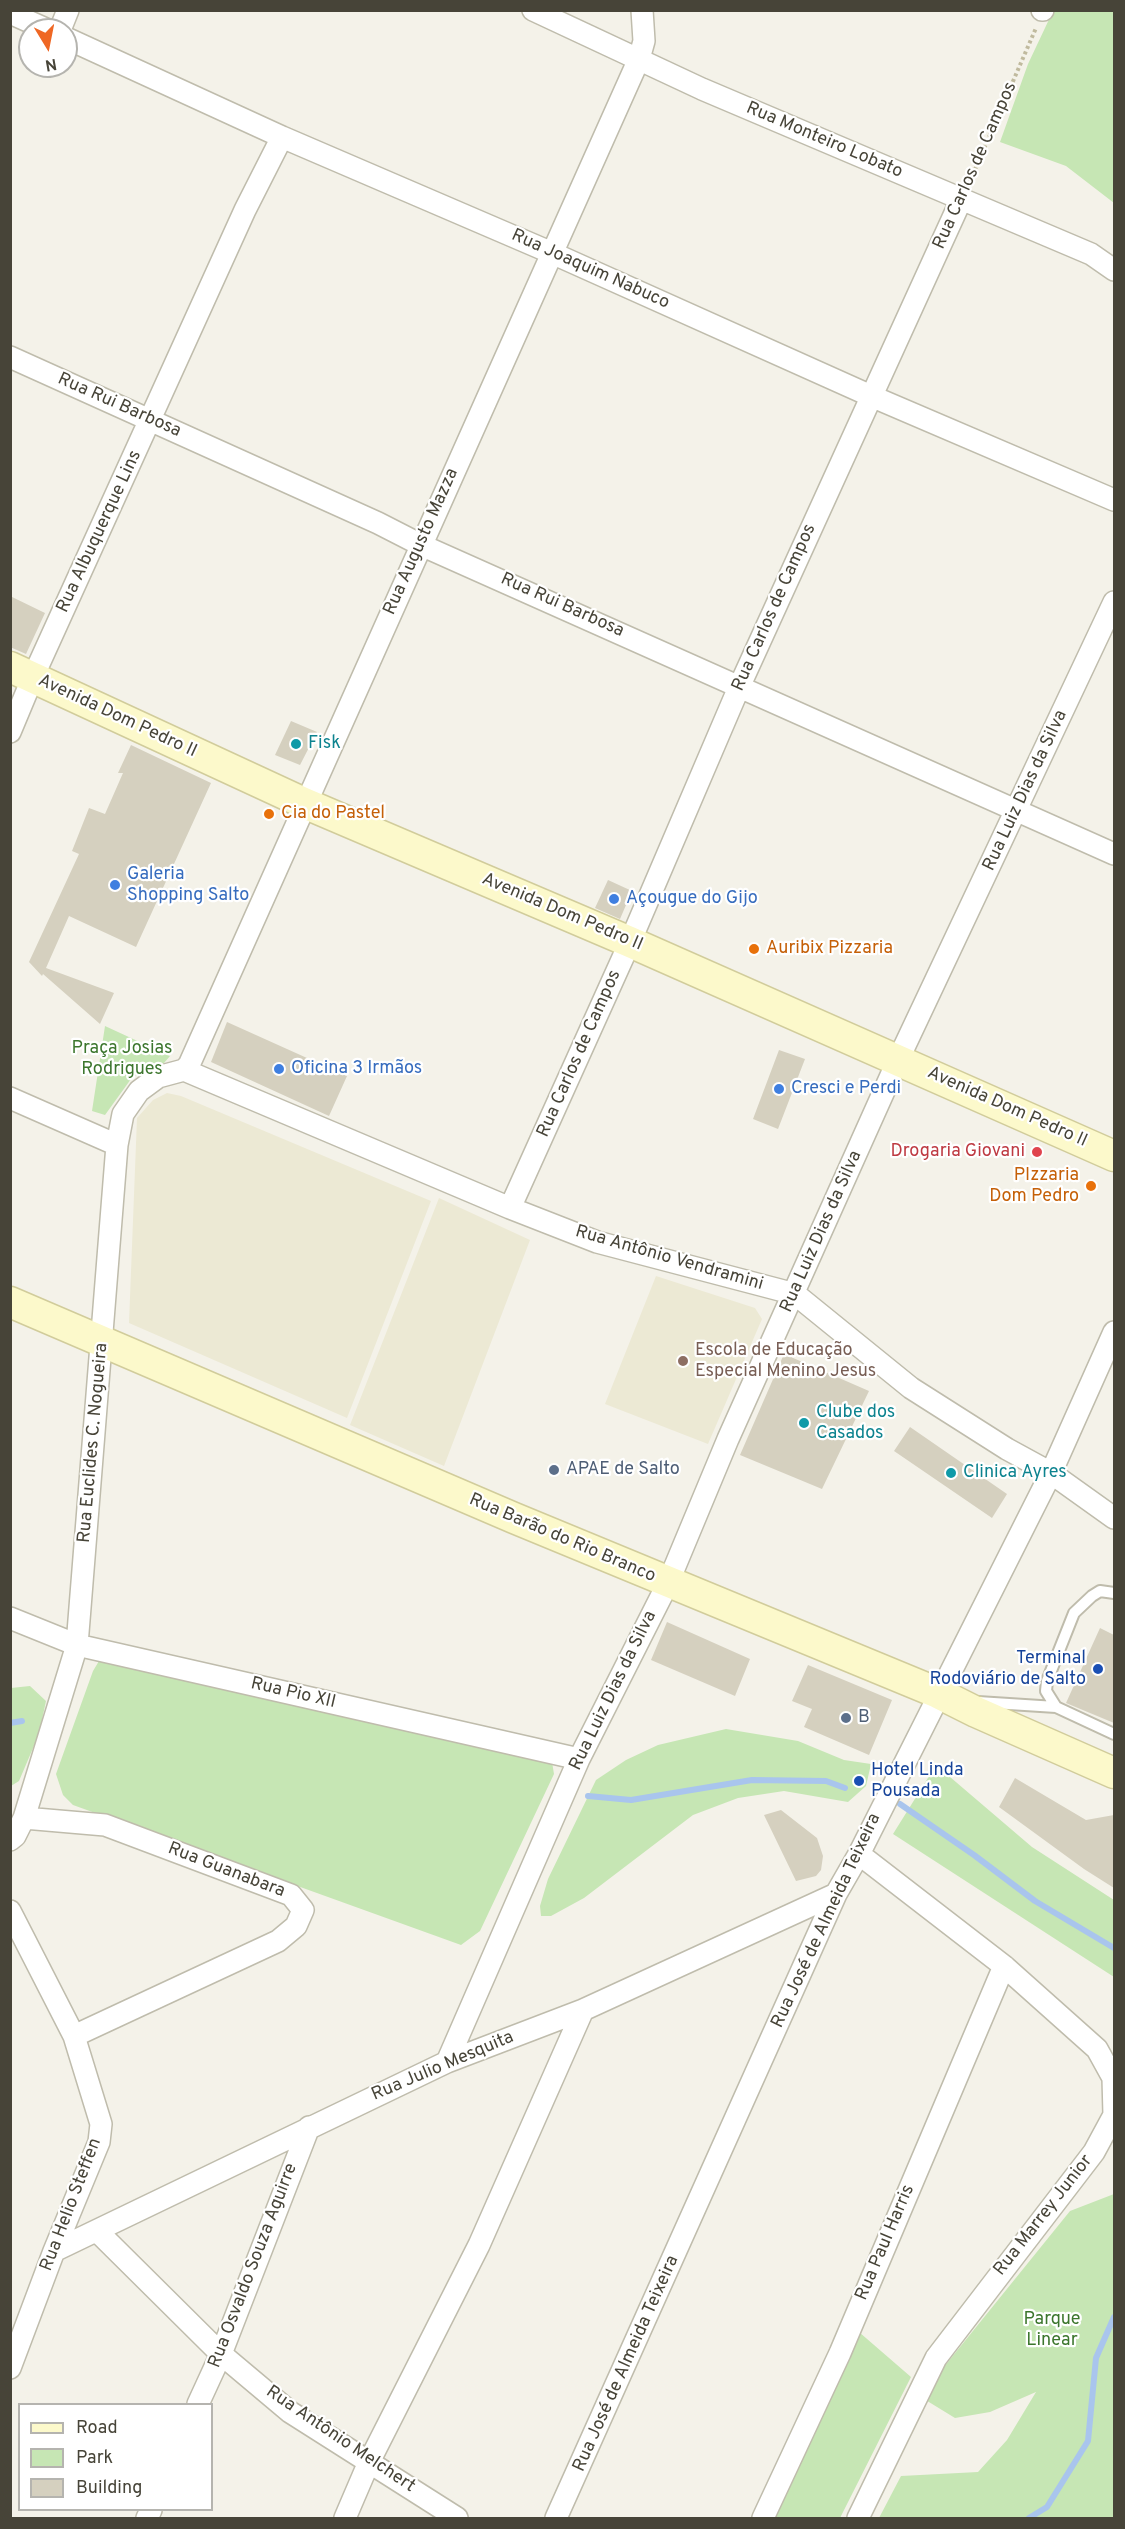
<!DOCTYPE html>
<meta charset="utf-8">
<style>
body{margin:0}
#map{position:relative;width:1125px;height:2529px;overflow:hidden;background:#f4f2e9;font-family:Overpass,sans-serif}
canvas{display:block}
.frame{position:absolute;inset:0;border:12px solid #474438;pointer-events:none}
.legend{position:absolute;left:18px;top:2403px;width:195px;height:108px;box-sizing:border-box;background:#fff;border:2px solid #b5b4af;margin:0;padding:8px 10px;list-style:none;font-size:18px;color:#474438}
.legend li{display:flex;align-items:center;gap:12px;height:30px}
.legend b{width:30px;border:2px solid #b5b4af}
.north{position:absolute;left:18px;top:18px;width:60px;height:60px;box-sizing:border-box;background:#fff;border:2px solid #b5b4af;border-radius:50%;rotate:170deg;font-size:16px;font-weight:700;line-height:24px;text-align:center;color:#474438}
.north::after{content:'';display:block;margin:auto;width:21px;height:27px;background:#ef6724;clip-path:polygon(50% 0,100% 100%,50% 72%,0 100%)}
</style>
<div id="map">
<canvas width="1125" height="2529"></canvas>
<div class="frame"></div>
<ul class="legend">
<li><b style="height:8px;background:#fcf9cb"></b>Road</li>
<li><b style="height:16px;background:#c6e6b4"></b>Park</li>
<li><b style="height:16px;background:#d5d0bf"></b>Building</li>
</ul>
<div class="north">N</div>
</div>
<script>
const g = document.querySelector('canvas').getContext('2d');
g.lineJoin = 'round';
function fillPath(path, color) {
  g.fillStyle = color;
  g.fill(path, 'evenodd');
}
function shape(rows) {
  const path = new Path2D();
  for (const r of rows) {
    path.moveTo(r[0], r[1]);
    for (let i = 2; i < r.length; i += 2) path.lineTo(r[i], r[i + 1]);
  }
  return path;
}
function trace(path, color, width, dash) {
  g.strokeStyle = color;
  g.lineWidth = width;
  g.lineCap = dash ? 'butt' : 'round';
  g.setLineDash(dash || []);
  g.stroke(path);
}
function label(font, color, halo, rows, align = 'center') {
  g.font = font + ' Overpass,sans-serif';
  g.lineWidth = 4.5;
  g.setLineDash([]);
  g.textBaseline = 'middle';
  g.strokeStyle = halo;
  g.fillStyle = color;
  for (const [text, x, y, turn = 0] of rows) {
    g.save();
    g.translate(x, y);
    g.rotate((+turn || 0) * Math.PI / 180);
    g.textAlign = isNaN(turn) ? turn : align;
    if (halo) g.strokeText(text, 0, 0);
    g.fillText(text, 0, 0);
    g.restore();
  }
}
const education = shape([
 [167,1093,181,1096,431,1201,347,1418,129,1323,137,1118,153,1100],
 [439,1198,530,1240,444,1466,350,1425],
 [656,1276,755,1308,762,1319,708,1444,605,1404]
]);
const green = shape([
 [1053,11,1114,11,1114,203,1066,166,1000,142,1028,64],
 [105,1026,170,1056,164,1063,147,1068,131,1079,105,1115,92,1111],
 [99,1661,552,1762,554,1774,480,1931,461,1945,73,1805,63,1795,56,1774,93,1671],
 [30,1686,46,1701,39,1734,19,1781,11,1786,11,1688],
 [726,1729,798,1741,844,1760,871,1764,866,1786,848,1802,784,1791,738,1798,693,1815,584,1898,551,1916,541,1916,540,1906,548,1879,596,1780,626,1760,658,1745],
 [936,1765,1032,1847,1114,1900,1114,1977,893,1834],
 [1114,2194,1114,2518,879,2518,901,2476,978,2472,1007,2440,1036,2392,990,2412,955,2418,924,2399,943,2368,1070,2211],
 [859,2332,911,2377,840,2518,775,2518]
]);
const stream = shape([
 [10,1723,22,1721],
 [588,1796,631,1800,752,1780,826,1781,845,1788],
 [900,1804,974,1855,1035,1901,1114,1948],
 [1029,2518,1047,2507,1088,2441,1096,2358,1114,2317]
]);
const building = shape([
 [10,596,45,613,26,654,10,647],
 [291,721,317,732,300,765,275,755],
 [131,745,211,783,136,947,69,916,46,968,114,993,100,1024,43,974,42,976,29,962,79,854,72,851,89,808,105,814,123,773,118,773],
 [608,880,632,891,620,919,595,908],
 [227,1022,347,1076,329,1116,211,1062],
 [779,1050,805,1059,778,1129,753,1119],
 [784,1354,869,1391,822,1489,740,1455],
 [910,1427,1007,1494,992,1518,894,1451],
 [667,1622,750,1659,735,1696,651,1660],
 [1100,1628,1114,1635,1114,1723,1066,1703],
 [808,1665,892,1700,869,1755,804,1727,812,1709,792,1701],
 [1015,1778,1086,1820,1114,1815,1114,1888,1084,1869,999,1807],
 [781,1810,817,1838,823,1856,821,1870,816,1876,796,1881,764,1815]
]);
const path = shape([
 [970,181,1036,28]
]);
const lane = shape([
 [1114,1593,1100,1591,1092,1596,1074,1613,1047,1681,1046,1691,1056,1707,1114,1734],
 [978,1702,1056,1707]
]);
const street = shape([
 [533,10,702,89,1091,254,1114,270],
 [1042,10,1043,10],
 [10,13,48,30],
 [60,30,68,10],
 [66,38,282,137,552,253,871,396,1114,500],
 [10,357,378,523,421,545,1114,854],
 [10,732,33,677,245,210,282,137],
 [184,1070,189,1065,639,59,644,41,642,10],
 [184,1070,510,1208,597,1242,795,1294,911,1388,1007,1449,1051,1473,1114,1518],
 [10,1098,117,1145],
 [510,1208,630,942,740,685,961,200],
 [10,1618,77,1645,579,1759],
 [24,1818,105,1825,291,1895,303,1910,296,1926,278,1941,74,2036],
 [10,1840,15,1836,24,1818,77,1645,117,1145,123,1114,139,1091,158,1077,184,1070],
 [10,1911,74,2036,101,2124,99,2142,54,2251,10,2368],
 [447,2062,579,1759,668,1583,728,1439,898,1060,1114,602],
 [97,2231,221,2354,290,2412,457,2518],
 [54,2251,447,2062,583,2010,836,1894],
 [198,2404,221,2354,309,2127],
 [147,2518,151,2510],
 [345,2518,369,2462,479,2245,583,2010],
 [556,2518,836,1894,859,1854,1051,1473,1114,1332],
 [763,2518,840,2353,1004,1966],
 [858,2518,936,2358,1094,2152,1114,2115,1113,2078,1097,2049,1004,1966,859,1854]
]);
const secondary = shape([
 [10,667,304,803,630,942,1114,1156],
 [10,1302,514,1518,938,1693,976,1712,1114,1773]
]);
const markers = [
 [296,744,6,"#0f9aa8"],
 [269,814,6,"#e8710a"],
 [115,885,6,"#3f7fe0"],
 [614,899,6,"#3f7fe0"],
 [754,949,6,"#e8710a"],
 [279,1069,6,"#3f7fe0"],
 [779,1089,6,"#3f7fe0"],
 [1037,1152,6,"#e0444e"],
 [1091,1186,6,"#e8710a"],
 [683,1361,6,"#8d6e63"],
 [804,1423,6,"#0f9aa8"],
 [554,1470,6,"#5c6f8a"],
 [951,1473,6,"#0f9aa8"],
 [1098,1669,6,"#1a4fb4"],
 [846,1718,6,"#5c6f8a"],
 [859,1781,6,"#1a4fb4"]
];
const streetNames = [
 ["Rua Monteiro Lobato",824,141,23],
 ["Rua Carlos de Campos",976,166,-66],
 ["Rua Joaquim Nabuco",590,270,24],
 ["Rua Rui Barbosa",119,406,24],
 ["Rua Albuquerque Lins",100,532,-65],
 ["Rua Augusto Mazza",422,542,-66],
 ["Rua Rui Barbosa",562,606,24],
 ["Rua Carlos de Campos",775,608,-66],
 ["Avenida Dom Pedro II",117,717,25],
 ["Rua Luiz Dias da Silva",1026,791,-65],
 ["Avenida Dom Pedro II",562,913,23],
 ["Rua Carlos de Campos",580,1054,-66],
 ["Avenida Dom Pedro II",1007,1108,24],
 ["Rua Luiz Dias da Silva",822,1232,-66],
 ["Rua Antônio Vendramini",669,1259,16],
 ["Rua Euclides C. Nogueira",94,1443,-85],
 ["Rua Barão do Rio Branco",562,1539,23],
 ["Rua Luiz Dias da Silva",614,1691,-64],
 ["Rua Pio XII",293,1694,13],
 ["Rua Guanabara",226,1871,21],
 ["Rua José de Almeida Teixeira",827,1921,-65],
 ["Rua Julio Mesquita",443,2067,-23],
 ["Rua Helio Steffen",72,2205,-69],
 ["Rua Marrey Junior",1044,2216,-52],
 ["Rua Paul Harris",886,2243,-67],
 ["Rua Osvaldo Souza Aguirre",254,2266,-69],
 ["Rua José de Almeida Teixeira",627,2364,-66],
 ["Rua Antônio Melchert",340,2440,34]
];
const cultureNames = [
 ["Fisk",308,744],
 ["Clube dos",816,1413],
 ["Casados",816,1434],
 ["Clinica Ayres",963,1473]
];
const foodNames = [
 ["Cia do Pastel",281,814],
 ["Auribix Pizzaria",766,949],
 ["PIzzaria",1079,1176,"right"],
 ["Dom Pedro",1079,1197,"right"]
];
const shopNames = [
 ["Galeria",127,875],
 ["Shopping Salto",127,896],
 ["Açougue do Gijo",626,899],
 ["Oficina 3 Irmãos",291,1069],
 ["Cresci e Perdi",791,1089]
];
const parkNames = [
 ["Praça Josias",122,1049],
 ["Rodrigues",122,1070],
 ["Parque",1052,2320],
 ["Linear",1052,2341]
];
const healthNames = [
 ["Drogaria Giovani",1025,1152]
];
const educationNames = [
 ["Escola de Educação",695,1351],
 ["Especial Menino Jesus",695,1372]
];
const serviceNames = [
 ["APAE de Salto",566,1470],
 ["B",858,1718]
];
const transitNames = [
 ["Terminal",1086,1659],
 ["Rodoviário de Salto",1086,1680],
 ["Hotel Linda",871,1771,"left"],
 ["Pousada",871,1792,"left"]
];
fillPath(education, '#ece9d4');
fillPath(green, '#c6e6b4');
trace(stream, '#a9c5ed', 6);
fillPath(building, '#d5d0bf');
trace(lane, '#bfbcac', 14);
trace(street, '#bfbcac', 24);
trace(secondary, '#d1cc9b', 33);
trace(path, '#c0ba9e', 4, [3, 3]);
trace(lane, '#fff', 10);
trace(street, '#fff', 21);
trace(secondary, '#fcf9cb', 30);
for (const [x, y, r, color] of markers) {
  const dot = new Path2D();
  dot.arc(x, y, r, 0, 2 * Math.PI);
  g.fillStyle = color;
  g.fill(dot);
  trace(dot, '#fff', 2);
}
label('18px', '#474438', '#fff', streetNames);
label('18px', '#0d838f', '#fff', cultureNames, 'left');
label('18px', '#c56008', '#fff', foodNames, 'left');
label('18px', '#366cbe', '#fff', shopNames, 'left');
label('18px', '#3c762d', '#fff', parkNames);
label('18px', '#be3a42', '#fff', healthNames, 'right');
label('18px', '#785e54', '#fff', educationNames, 'left');
label('18px', '#4e5e75', '#fff', serviceNames, 'left');
label('18px', '#164399', '#fff', transitNames, 'right');
</script>
